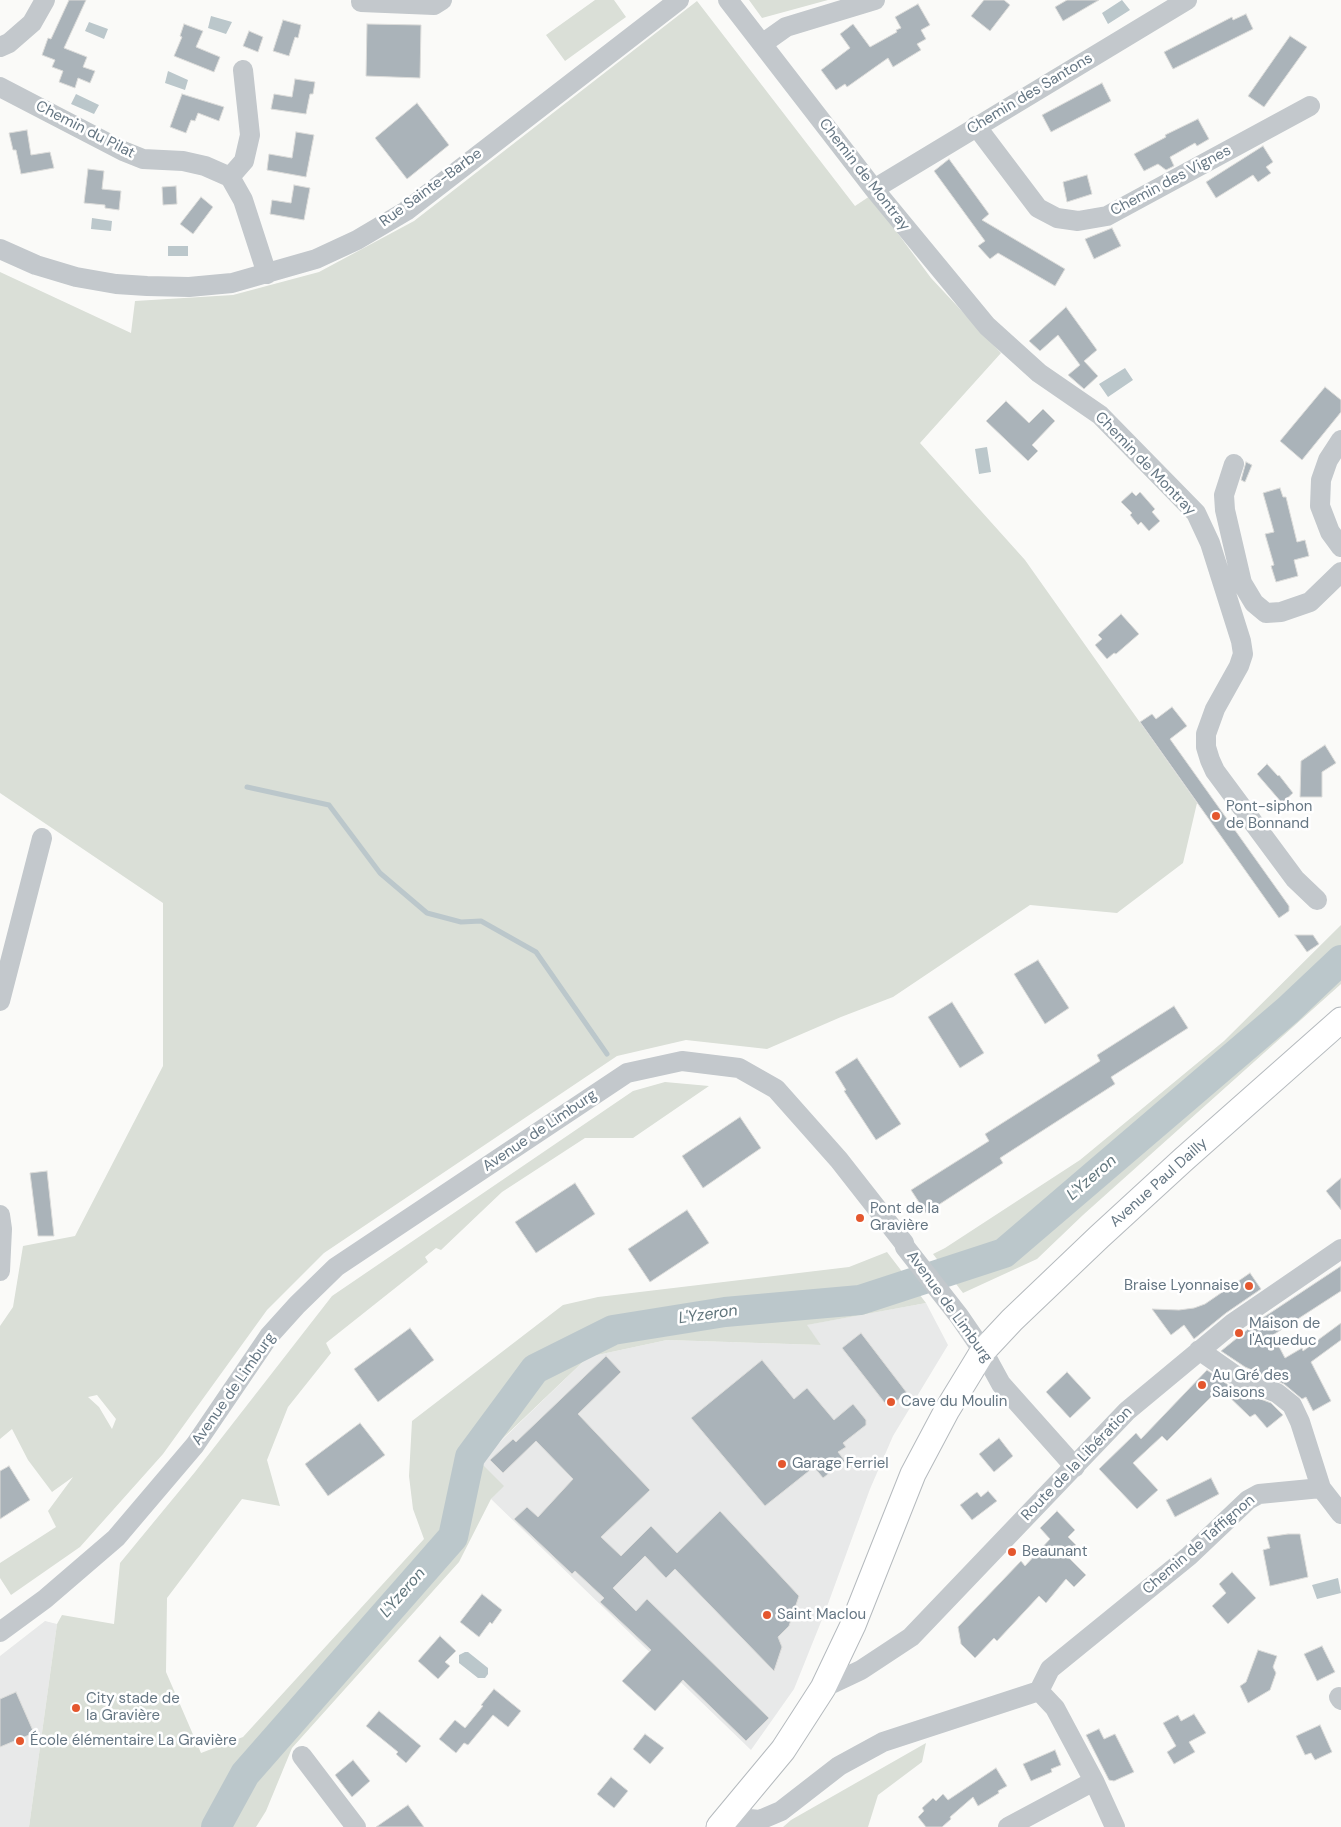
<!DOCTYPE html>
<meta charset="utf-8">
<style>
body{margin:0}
canvas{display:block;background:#fafaf8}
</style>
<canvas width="1341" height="1827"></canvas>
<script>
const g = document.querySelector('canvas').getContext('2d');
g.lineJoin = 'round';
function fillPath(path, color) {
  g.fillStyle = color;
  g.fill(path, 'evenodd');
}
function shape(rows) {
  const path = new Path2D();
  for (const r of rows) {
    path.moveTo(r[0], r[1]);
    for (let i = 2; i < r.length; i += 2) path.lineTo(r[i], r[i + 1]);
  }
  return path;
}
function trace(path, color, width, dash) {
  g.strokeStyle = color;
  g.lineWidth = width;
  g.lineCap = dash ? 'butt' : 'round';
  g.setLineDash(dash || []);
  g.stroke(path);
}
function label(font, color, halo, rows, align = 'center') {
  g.font = font + ' "DM Sans",sans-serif';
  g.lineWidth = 5;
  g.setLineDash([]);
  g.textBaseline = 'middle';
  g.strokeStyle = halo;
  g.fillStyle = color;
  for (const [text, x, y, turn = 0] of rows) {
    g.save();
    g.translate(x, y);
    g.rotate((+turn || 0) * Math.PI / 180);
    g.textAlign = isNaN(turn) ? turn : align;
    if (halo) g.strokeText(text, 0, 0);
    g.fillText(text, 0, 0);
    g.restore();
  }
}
const built = shape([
 [926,1303,948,1345,893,1436,870,1489,825,1612,794,1689,751,1750,491,1499,503,1486,479,1462,588,1357,667,1340,821,1345,806,1325],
 [45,1621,57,1624,29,1827,0,1827,0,1656]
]);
const green = shape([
 [595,0,614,0,626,17,565,61,546,35],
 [749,0,828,0,762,18],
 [697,1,855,206,870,196,931,278,1001,353,920,443,1025,560,1197,803,1183,863,1117,913,1030,905,893,997,841,1017,767,1049,686,1040,617,1056,324,1253,267,1310,163,1454,80,1547,11,1595,0,1578,0,1563,56,1527,48,1511,73,1477,52,1492,28,1460,12,1429,0,1439,0,1326,13,1307,23,1246,75,1236,163,1066,163,903,0,793,0,272,131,333,135,301,233,295,319,272,414,221],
 [97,1395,116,1419,112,1429,99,1407,88,1397],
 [1341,925,1341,984,1083,1215,1037,1259,963,1293,933,1254,945,1248,1080,1160,1224,1041],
 [665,1082,709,1086,633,1138,585,1138,502,1192,441,1250,436,1248,425,1257,428,1262,326,1343,331,1353,288,1407,267,1460,280,1506,242,1499,167,1598,166,1672,201,1753,243,1737,424,1539,413,1509,409,1476,412,1421,563,1305,598,1297,849,1267,887,1252,926,1303,807,1325,821,1345,667,1340,588,1357,479,1461,504,1486,491,1499,459,1562,292,1748,266,1811,256,1827,29,1827,57,1624,62,1615,114,1624,120,1563,195,1472,332,1296,633,1091],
 [926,1743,922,1762,878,1795,868,1827,783,1827,791,1820]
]);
const water = shape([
 [1122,0,1130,10,1108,24,1102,13],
 [211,16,232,22,226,34,208,28],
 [89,22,108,29,104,39,85,31],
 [168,71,188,80,185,90,165,83],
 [76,94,99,105,94,114,71,104],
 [92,218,112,221,111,231,91,229],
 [168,246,188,246,188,256,168,256],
 [1125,368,1133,380,1108,397,1099,384],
 [987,447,991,472,979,474,975,449],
 [1338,1578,1341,1593,1317,1599,1312,1585],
 [465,1652,468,1652,488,1668,488,1674,485,1678,478,1678,459,1663,459,1655]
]);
const stream = shape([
 [247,787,329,805,380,873,427,913,461,922,481,921,536,952,607,1054]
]);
const river = shape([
 [216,1827,245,1774,453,1537,470,1457,535,1369,613,1330,725,1312,860,1300,1004,1253,1288,1010,1341,960]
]);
const building = shape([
 [69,0,86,0,64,48,87,57,83,67,95,71,90,83,78,78,75,88,59,82,63,71,52,67,55,60,42,55,48,38,51,39,69,0],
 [984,0,1004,0,1010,5,990,31,971,16,984,0],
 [1067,0,1099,0,1063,21,1055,7,1067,0],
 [918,4,930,25,921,30,926,39,917,44,921,50,893,67,888,58,847,87,845,84,836,90,821,70,850,48,840,34,853,24,870,47,897,32,896,30,901,28,895,17,918,4],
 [1246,14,1253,29,1173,69,1164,52,1232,17,1233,20,1246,14],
 [283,20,301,25,298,38,295,37,289,56,273,51,283,20],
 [184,24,203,31,196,47,220,57,214,72,174,56,182,37,180,36,184,24],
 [367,24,421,25,420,78,366,76,367,24],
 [249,31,263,37,258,52,243,46,249,31],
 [1290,36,1307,47,1264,107,1248,96,1290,36],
 [295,79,315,82,313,94,310,94,306,114,271,109,274,94,292,97,295,79],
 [1102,83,1111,101,1051,132,1042,115,1102,83],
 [182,94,224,107,219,121,198,113,195,121,191,120,186,133,170,127,182,94],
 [417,103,449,145,407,179,375,138,417,103],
 [1198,119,1209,139,1197,146,1195,143,1170,157,1174,166,1166,170,1158,164,1144,171,1134,154,1166,137,1165,135,1198,119],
 [27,130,31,155,50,152,54,168,21,174,16,150,13,150,9,133,27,130],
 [296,132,314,135,306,177,267,170,269,154,292,158,296,132],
 [1263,146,1273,162,1266,167,1271,173,1258,182,1253,175,1216,198,1206,182,1263,146],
 [949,159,989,214,982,220,1065,269,1055,286,998,253,990,259,978,246,985,241,934,171,949,159],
 [88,169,104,171,102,189,121,191,119,210,105,208,105,205,84,203,88,169],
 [1087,175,1092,194,1067,202,1063,182,1087,175],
 [294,185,310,188,304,220,270,214,272,200,291,203,294,185],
 [176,186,177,204,163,205,162,187,176,186],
 [201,197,213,207,193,234,180,224,201,197],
 [1112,228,1121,246,1094,259,1085,239,1112,228],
 [1066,307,1097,350,1084,361,1098,376,1084,389,1068,375,1080,365,1058,335,1040,351,1029,341,1066,307],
 [1325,387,1341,400,1341,412,1302,460,1280,441,1325,387],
 [1006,401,1029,423,1043,409,1055,421,1032,445,1038,451,1028,461,986,421,1006,401],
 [1246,462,1252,465,1245,482,1241,480,1246,462],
 [1280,488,1283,497,1286,497,1297,542,1305,540,1309,556,1294,560,1298,576,1276,582,1271,566,1274,565,1265,534,1274,532,1263,493,1280,488],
 [1132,492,1136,496,1140,492,1155,509,1152,512,1160,521,1149,531,1141,522,1138,525,1130,515,1132,513,1121,502,1132,492],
 [1121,614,1139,634,1116,654,1114,653,1107,659,1095,645,1102,639,1098,635,1121,614],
 [1172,707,1187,726,1170,739,1289,906,1289,911,1279,918,1140,722,1152,714,1156,719,1172,707],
 [1325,745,1336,763,1322,772,1322,797,1300,797,1301,761,1325,745],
 [1267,764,1278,776,1279,775,1293,793,1282,803,1257,774,1267,764],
 [1295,935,1313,935,1319,944,1307,952,1295,935],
 [1038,960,1069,1008,1045,1024,1014,974,1038,960],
 [952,1002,984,1053,960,1068,928,1017,952,1002],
 [1174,1006,1188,1028,1111,1077,1115,1084,1000,1158,1003,1163,926,1213,911,1190,989,1141,985,1134,1100,1061,1097,1055,1174,1006],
 [857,1058,901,1124,876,1140,844,1091,846,1090,835,1072,857,1058],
 [740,1117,761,1148,703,1188,682,1156,740,1117],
 [47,1171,54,1236,38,1236,30,1173,47,1171],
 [1341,1178,1341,1210,1326,1191,1341,1178],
 [575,1183,595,1214,536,1253,515,1222,575,1183],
 [687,1210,709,1243,650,1282,628,1249,687,1210],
 [1341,1266,1341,1291,1273,1335,1285,1358,1302,1348,1303,1351,1341,1323,1341,1340,1311,1362,1331,1401,1313,1411,1306,1397,1302,1399,1284,1384,1245,1367,1221,1351,1258,1321,1341,1266],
 [1250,1273,1261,1289,1226,1313,1194,1339,1184,1325,1171,1335,1152,1309,1179,1310,1194,1308,1205,1304,1250,1273],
 [410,1328,434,1360,378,1402,354,1369,410,1328],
 [861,1333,907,1393,888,1407,842,1348,861,1333],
 [606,1356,621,1372,578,1414,650,1490,601,1537,621,1556,651,1526,677,1553,720,1511,799,1596,789,1626,778,1637,782,1647,774,1671,675,1569,666,1578,645,1556,613,1588,636,1611,647,1599,769,1718,746,1741,683,1680,655,1711,622,1681,651,1650,600,1602,604,1598,575,1571,572,1574,514,1519,527,1507,538,1517,573,1479,536,1441,503,1473,490,1460,513,1439,516,1442,606,1356],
 [762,1360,794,1399,807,1388,834,1420,853,1404,866,1420,866,1425,843,1443,846,1447,838,1452,845,1461,823,1478,814,1467,765,1506,691,1418,762,1360],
 [1207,1370,1234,1389,1271,1403,1283,1415,1267,1428,1255,1414,1250,1417,1220,1388,1167,1441,1162,1436,1133,1463,1158,1490,1137,1509,1099,1469,1136,1433,1141,1439,1207,1370],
 [1067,1372,1091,1398,1070,1418,1046,1392,1067,1372],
 [360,1423,385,1455,328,1496,305,1464,360,1423],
 [999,1438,1013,1456,994,1472,979,1454,999,1438],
 [9,1466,30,1500,0,1519,0,1471,9,1466],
 [1211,1478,1219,1494,1175,1517,1166,1500,1211,1478],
 [988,1491,997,1501,972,1520,960,1505,977,1492,981,1497,988,1491],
 [1057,1511,1075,1530,1068,1537,1076,1545,1066,1555,1086,1575,1074,1587,1066,1579,1046,1603,1039,1596,997,1641,994,1638,975,1658,961,1644,958,1627,1021,1561,1025,1566,1050,1539,1040,1528,1057,1511],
 [1288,1534,1300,1534,1308,1577,1270,1586,1263,1550,1270,1548,1267,1537,1288,1534],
 [1232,1572,1256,1598,1228,1624,1212,1606,1226,1593,1219,1584,1232,1572],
 [482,1594,502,1610,492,1624,490,1622,479,1637,460,1622,482,1594],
 [440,1636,456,1651,445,1662,450,1666,438,1679,418,1661,440,1636],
 [1322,1646,1335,1672,1317,1681,1304,1654,1322,1646],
 [1258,1650,1277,1656,1273,1667,1276,1673,1270,1690,1248,1703,1240,1686,1246,1682,1258,1650],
 [494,1689,521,1711,508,1727,493,1715,468,1745,464,1743,456,1753,439,1739,455,1720,465,1728,483,1706,481,1705,494,1689],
 [16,1692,34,1733,0,1747,0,1699,16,1692],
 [379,1711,421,1746,406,1763,396,1754,398,1752,366,1726,379,1711],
 [1194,1714,1206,1733,1189,1742,1195,1752,1174,1764,1167,1752,1176,1746,1163,1723,1178,1715,1181,1721,1194,1714],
 [1320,1725,1332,1752,1315,1760,1311,1753,1305,1755,1296,1736,1320,1725],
 [1099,1729,1104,1739,1115,1734,1134,1772,1114,1781,1109,1780,1086,1735,1099,1729],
 [645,1734,664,1748,650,1764,633,1749,645,1734],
 [1055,1750,1061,1765,1051,1769,1052,1772,1031,1781,1023,1764,1055,1750],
 [353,1760,370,1781,352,1797,335,1775,353,1760],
 [996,1768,1007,1786,998,1791,999,1793,978,1806,973,1797,950,1817,951,1819,942,1827,926,1827,918,1817,924,1811,922,1808,933,1798,936,1801,943,1794,948,1800,996,1768],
 [611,1777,628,1791,614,1808,597,1794,611,1777],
 [408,1805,424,1827,376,1827,408,1805]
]);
const minor = shape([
 [728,0,874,189,987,326,1039,373,1100,415,1196,513,1210,543,1241,641,1243,654,1239,666,1215,709,1206,734,1206,747,1210,760,1215,771,1295,879,1317,900],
 [361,2,434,5,442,0],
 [762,44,786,27,875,0],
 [0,47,9,43,32,23,45,0],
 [0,87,123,151,143,159,183,161,205,166,230,177,243,200,267,274],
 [976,126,1038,208,1057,218,1078,221,1107,216,1310,106],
 [230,177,244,161,250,135,243,70],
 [874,189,1187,0],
 [0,249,36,265,76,277,116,284,147,286,189,287,232,283,316,259,357,240,406,211,679,0],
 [1341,440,1328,460,1321,480,1320,506,1330,532,1341,547],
 [1234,464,1224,495,1225,510,1242,583,1254,603,1266,613,1281,612,1310,602,1341,572],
 [0,1001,42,838],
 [0,1215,2,1229,0,1271],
 [1199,1350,1239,1378,1277,1393,1292,1405,1300,1422,1321,1488,1341,1514],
 [0,1632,45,1599,116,1538,195,1445,269,1336,297,1305,336,1267,627,1073,682,1061,739,1068,776,1089,839,1160,904,1243,905,1247,959,1316,983,1351,1001,1384,1075,1467],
 [823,1688,861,1670,911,1637,1127,1411,1233,1323,1341,1249],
 [1039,1691,1050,1669,1189,1556,1248,1500,1259,1494,1321,1488],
 [1339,1697,1341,1700],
 [302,1756,356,1827],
 [727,1817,760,1820,781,1811,839,1766,883,1742,1039,1691,1055,1708,1094,1781,1115,1827],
 [1008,1827,1094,1781]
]);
const major = shape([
 [719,1827,783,1750,823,1688,853,1625,913,1474,947,1410,983,1351,1012,1320,1099,1237,1184,1159,1341,1020]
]);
const markers = [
 [1216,816,5,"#e4572e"],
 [860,1218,5,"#e4572e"],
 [1249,1286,5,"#e4572e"],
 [1239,1333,5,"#e4572e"],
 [1202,1385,5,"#e4572e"],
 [891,1402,5,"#e4572e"],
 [782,1464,5,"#e4572e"],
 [1012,1552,5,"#e4572e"],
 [767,1615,5,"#e4572e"],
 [76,1708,5,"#e4572e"],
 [20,1741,5,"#e4572e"]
];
const streetNames = [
 ["Chemin des Santons",1030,94,-31],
 ["Chemin du Pilat",85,130,27],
 ["Chemin de Montray",864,175,52],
 ["Chemin des Vignes",1171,181,-28],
 ["Rue Sainte-Barbe",431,188,-36],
 ["Chemin de Montray",1145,464,46],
 ["Avenue de Limburg",540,1131,-34],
 ["Avenue Paul Dailly",1159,1183,-42],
 ["Avenue de Limburg",949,1307,54],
 ["Avenue de Limburg",234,1389,-55],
 ["Route de la Libération",1077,1464,-46],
 ["Chemin de Taffignon",1199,1545,-41]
];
const poiNames = [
 ["Pont-siphon",1226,807],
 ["de Bonnand",1226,824],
 ["Pont de la",870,1209],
 ["Gravière",870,1226],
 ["Braise Lyonnaise",1239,1286,"right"],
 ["Maison de",1249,1324],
 ["l'Aqueduc",1249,1341],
 ["Au Gré des",1212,1376],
 ["Saisons",1212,1393],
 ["Cave du Moulin",901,1402],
 ["Garage Ferriel",792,1464],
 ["Beaunant",1022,1552],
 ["Saint Maclou",777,1615],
 ["City stade de",86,1699],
 ["la Gravière",86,1716],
 ["École élémentaire La Gravière",30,1741]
];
const waterNames = [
 ["L'Yzeron",1092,1178,-41],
 ["L'Yzeron",708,1315,-8],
 ["L'Yzeron",403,1593,-49]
];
fillPath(built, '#e8e9e9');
fillPath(green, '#dadfd7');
fillPath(water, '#bbc7cb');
trace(stream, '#bbc7cb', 5);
trace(river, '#bbc7cb', 30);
fillPath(building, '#aab3b9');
trace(building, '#dcdcda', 1);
trace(major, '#b5babe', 27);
trace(minor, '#c3c8cc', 20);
trace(major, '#fff', 25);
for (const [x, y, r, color] of markers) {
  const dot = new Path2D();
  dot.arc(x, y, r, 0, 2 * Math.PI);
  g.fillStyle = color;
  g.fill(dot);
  trace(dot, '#fff', 2);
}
label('15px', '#657683', '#fff', streetNames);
label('15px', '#657683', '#fff', poiNames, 'left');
label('italic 16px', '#60757c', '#fff', waterNames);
</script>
